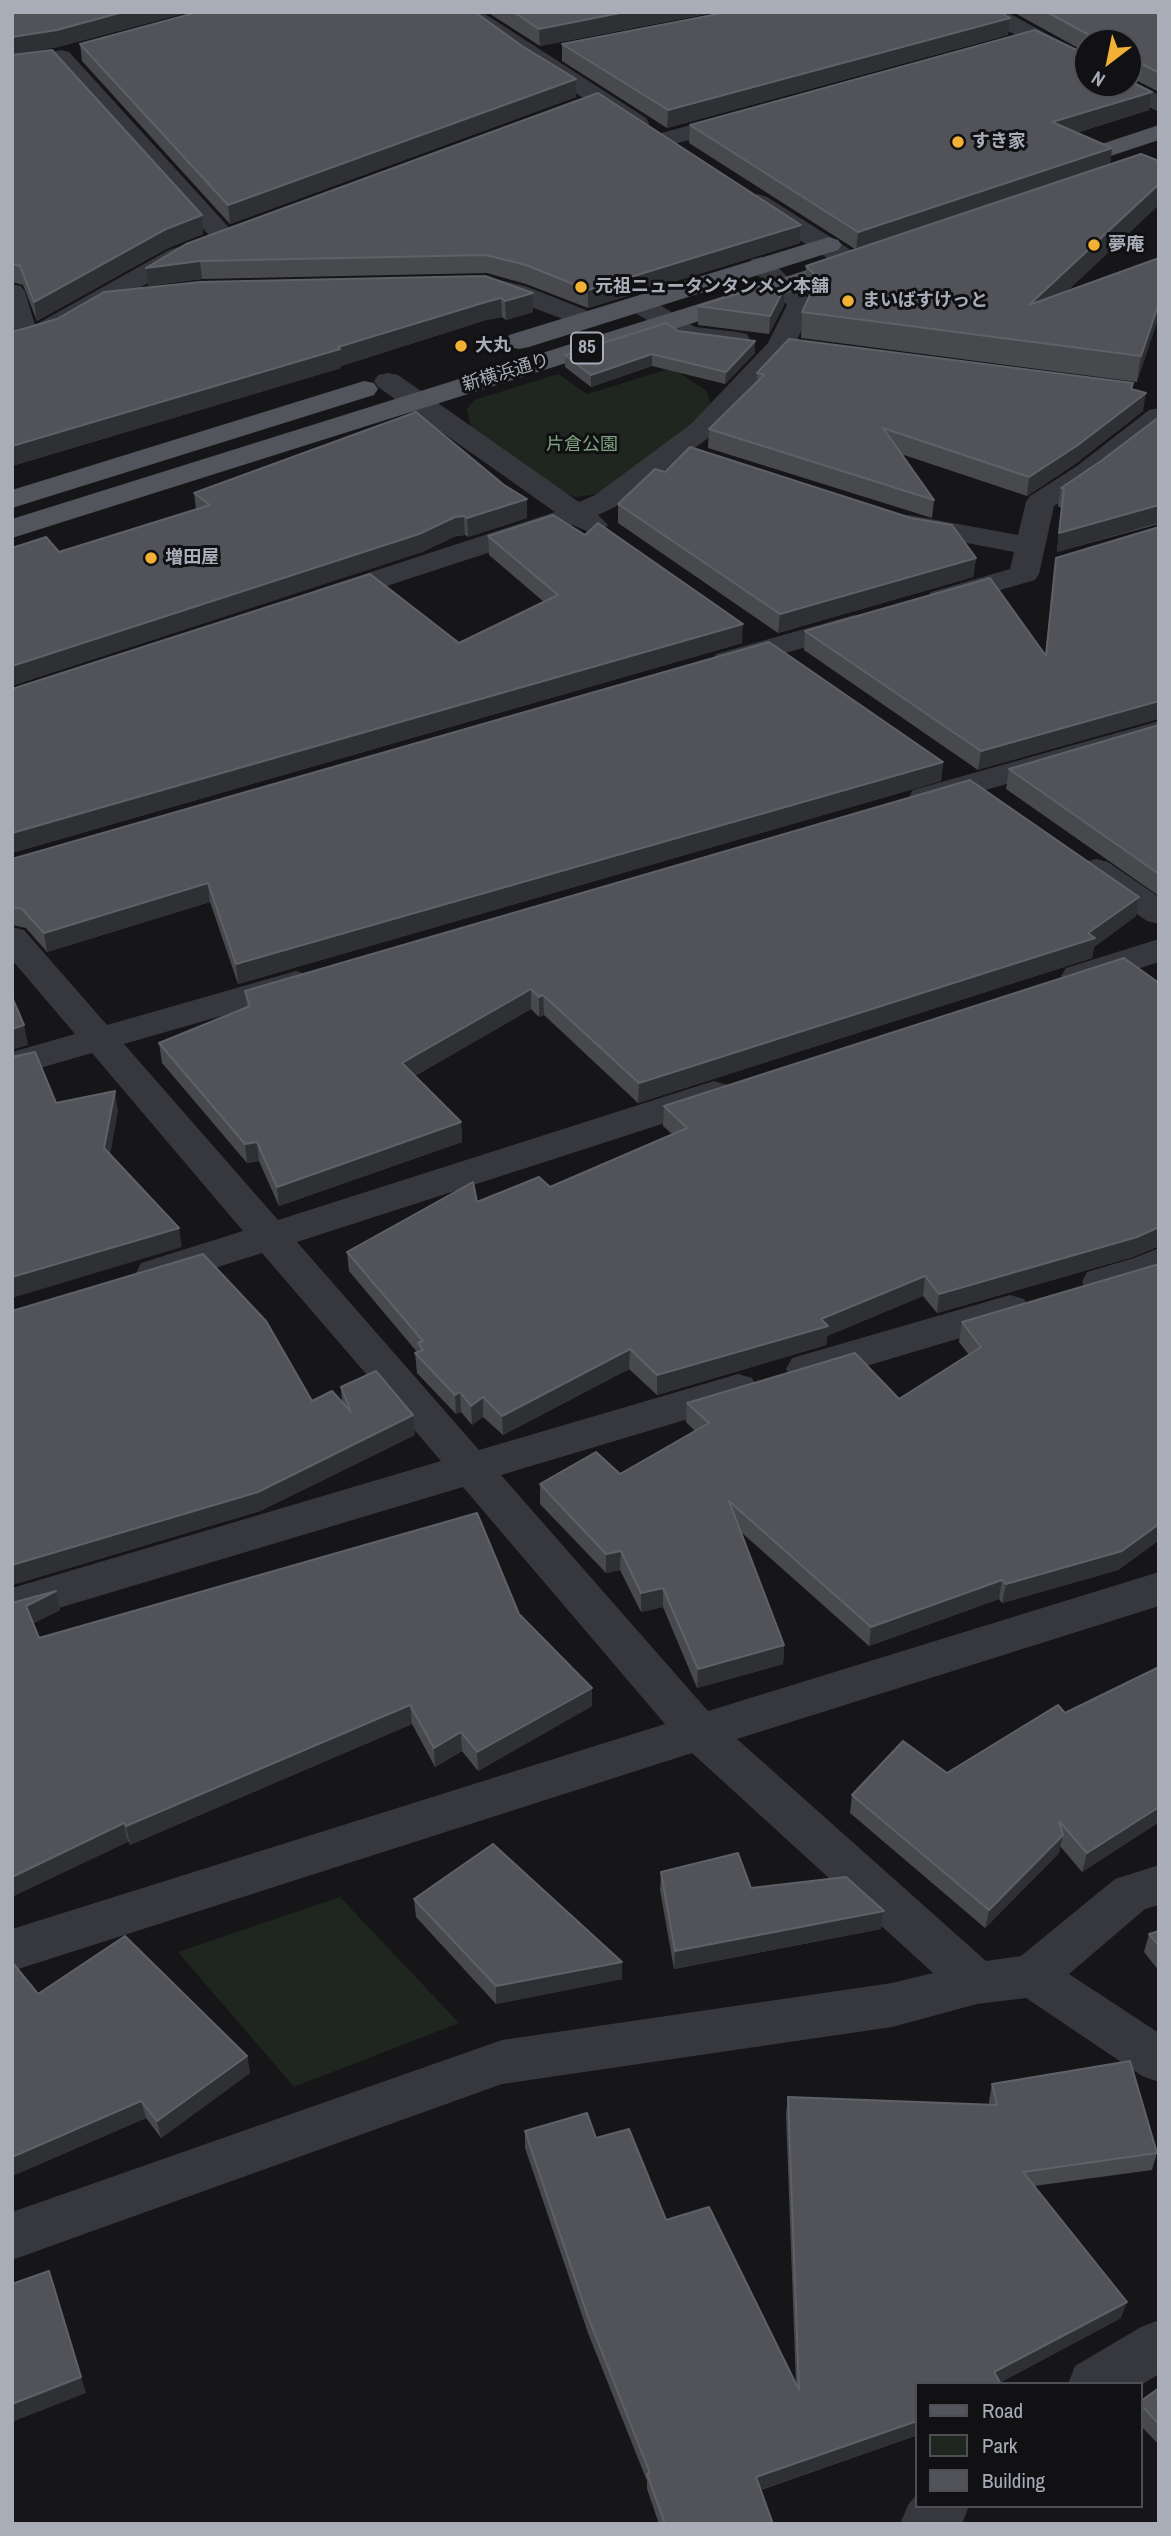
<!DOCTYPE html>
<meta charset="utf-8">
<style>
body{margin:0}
#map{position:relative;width:1171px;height:2536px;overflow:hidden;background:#161618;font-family:"Archivo Narrow",sans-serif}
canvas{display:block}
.frame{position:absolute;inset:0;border:14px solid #a8adb8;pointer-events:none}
.legend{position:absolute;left:915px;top:2382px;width:228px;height:126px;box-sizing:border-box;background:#111113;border:2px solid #4d4f55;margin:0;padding:9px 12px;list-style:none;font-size:21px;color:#a8adb8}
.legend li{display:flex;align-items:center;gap:14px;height:35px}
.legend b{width:35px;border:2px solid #4d4f55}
.north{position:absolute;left:1073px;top:28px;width:70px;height:70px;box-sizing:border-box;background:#111113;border:2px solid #4d4f55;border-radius:50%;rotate:212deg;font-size:19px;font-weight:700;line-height:28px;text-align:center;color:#a8adb8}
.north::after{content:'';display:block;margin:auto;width:24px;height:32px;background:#f2b134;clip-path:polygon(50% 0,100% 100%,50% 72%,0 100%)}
</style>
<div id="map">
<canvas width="1171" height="2536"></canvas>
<div class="frame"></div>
<ul class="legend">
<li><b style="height:9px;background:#53555c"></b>Road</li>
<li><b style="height:19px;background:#1e261f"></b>Park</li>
<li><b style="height:19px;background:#525359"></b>Building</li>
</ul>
<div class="north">N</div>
</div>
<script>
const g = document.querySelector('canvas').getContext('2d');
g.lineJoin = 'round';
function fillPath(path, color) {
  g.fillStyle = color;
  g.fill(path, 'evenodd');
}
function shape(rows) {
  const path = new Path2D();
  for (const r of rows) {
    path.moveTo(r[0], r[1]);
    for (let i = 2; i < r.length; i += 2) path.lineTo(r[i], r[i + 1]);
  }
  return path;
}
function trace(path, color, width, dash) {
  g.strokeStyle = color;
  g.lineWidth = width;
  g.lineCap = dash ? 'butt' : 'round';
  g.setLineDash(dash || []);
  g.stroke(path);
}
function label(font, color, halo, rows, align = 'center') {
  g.font = font + ' "Archivo Narrow","Noto Sans JP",sans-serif';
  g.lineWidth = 6;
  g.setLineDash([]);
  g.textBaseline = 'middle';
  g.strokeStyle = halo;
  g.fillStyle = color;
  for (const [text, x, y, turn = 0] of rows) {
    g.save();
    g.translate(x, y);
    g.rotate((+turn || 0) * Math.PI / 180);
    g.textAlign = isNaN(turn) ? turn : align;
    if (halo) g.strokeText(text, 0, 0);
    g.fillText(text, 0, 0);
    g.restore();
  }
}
const green = shape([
 [672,368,707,391,711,407,700,419,597,494,576,497,559,491,471,428,467,409,474,400,558,374,587,394],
 [340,1897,459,2023,294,2087,178,1952]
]);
const street = shape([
 [455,12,482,12,646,118,649,123,646,128,637,130,628,128,455,12],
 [978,12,1007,12,1087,56,1087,72,981,17,978,12],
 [61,50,69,52,234,233,238,238,234,243,225,246,216,243,53,62,49,57,53,52,61,50],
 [1129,79,1159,95,1159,112,1113,89,1109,84,1129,84,1129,79],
 [739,112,748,114,751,119,748,124,663,147,654,145,651,140,654,135,739,112],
 [758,194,767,197,862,257,866,263,862,269,853,271,844,269,749,207,745,202,749,197,758,194],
 [194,242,203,245,207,250,203,255,187,260,59,335,12,350,12,284,21,286,25,292,35,325,169,250,194,242],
 [761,257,770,259,814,304,794,346,711,436,615,507,598,515,608,525,603,531,593,534,573,525,338,602,327,605,316,602,312,596,316,590,555,512,378,387,374,381,378,375,388,373,398,375,579,502,595,495,691,424,768,343,787,305,748,265,752,259,761,257],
 [482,276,525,286,596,314,600,320,596,326,587,328,507,298,473,290,469,284,473,278,482,276],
 [640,296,649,298,695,327,737,332,747,334,750,340,747,346,737,348,678,340,631,310,627,304,631,298,640,296],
 [1159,408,1159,430,1097,478,1054,506,1039,574,1035,580,942,607,931,604,927,598,931,592,1010,569,1014,552,899,530,894,524,899,518,909,515,1018,535,1026,502,1030,496,1077,466,1149,410,1159,408],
 [854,615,865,618,869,624,865,630,727,670,716,668,712,661,716,654,854,615],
 [1159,721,1159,741,925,807,913,804,909,797,913,790,1159,721],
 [1096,859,1108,862,1159,897,1159,924,1147,921,1084,878,1079,870,1084,862,1096,859],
 [12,927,24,930,107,1025,296,971,308,975,313,983,308,991,124,1044,278,1220,701,1085,714,1081,727,1085,732,1094,727,1103,297,1242,479,1450,738,1374,752,1378,758,1389,752,1400,501,1475,708,1711,1159,1572,1159,1606,737,1739,986,1961,1021,1956,1115,1879,1159,1865,1159,1905,1145,1909,1069,1974,1159,2033,1159,2082,1142,2076,1026,1998,977,2004,892,2027,502,2084,12,2260,12,2212,502,2040,892,1983,933,1973,692,1753,12,1971,12,1929,665,1724,463,1487,12,1622,12,1588,441,1461,262,1253,155,1287,141,1283,136,1273,141,1263,243,1231,92,1053,12,1076,12,1052,75,1034,12,960,12,927],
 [1159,939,1159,962,1078,988,1066,984,1061,976,1066,968,1159,939],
 [1159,1248,1159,1280,1101,1296,1087,1292,1082,1282,1087,1272,1134,1258,1159,1248],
 [1010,1295,1024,1299,1030,1309,1024,1319,806,1384,792,1380,786,1369,792,1358,1010,1295],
 [1159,2320,1159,2374,1141,2385,1068,2384,1075,2366,1141,2327,1159,2320],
 [917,2494,917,2506,969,2506,962,2524,900,2524,908,2505,917,2494]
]);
const primary = shape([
 [1159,125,1159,140,1062,172,1053,170,1050,165,1053,160,1159,125],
 [829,237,838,240,842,245,838,250,529,347,519,349,509,347,506,341,509,335,829,237],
 [855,255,864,257,868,263,864,269,12,538,12,519,855,255],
 [364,381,374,383,378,389,374,395,12,508,12,490,364,381]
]);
const wall = shape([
 [487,12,717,12,540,46],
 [1013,12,1159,12,1159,92,1130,77,1129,42,1087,42,1087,53],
 [1010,18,1008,35,667,128,562,61,562,44],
 [80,44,522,46,576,79,576,97,230,224,82,61],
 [12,55,203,234,168,248,37,321,23,285,12,282],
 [1087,84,1152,92,1149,110,1076,133,1112,148,1110,164,1068,291,1159,258,1137,382,801,338,802,312,810,296,805,291,806,266,855,249,689,143,690,125],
 [801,225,800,243,588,308,526,284,487,273,202,279,148,286,146,268,186,244],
 [785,287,784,305,769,334,698,325,698,306],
 [533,293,533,312,506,320,502,317,486,320,341,366,341,368,12,466,12,332],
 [678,331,755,353,725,384,652,366,591,387,565,367,565,355],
 [757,373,1133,383,1132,390,1143,411,1075,464,1027,496,901,454,934,500,932,518,708,448,709,429,757,382],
 [1159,417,1159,524,1057,552,1061,508,1058,506,1061,488,1101,461],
 [665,472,976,558,973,577,778,633,618,523,618,504],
 [194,493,527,518,468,537,465,535,456,536,420,553,59,552,196,509],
 [1159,527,978,770,804,650,805,631,1045,656,1056,558],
 [488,536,742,643,12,853,12,689,459,643,544,602,489,555],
 [1159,725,1159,896,1006,789,1009,769],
 [943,762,941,781,238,984,210,902,47,952,26,928,12,925,12,859],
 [1136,916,1094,947,1092,958,638,1103,544,1015,539,1017,531,1009,415,1076,461,1122,462,1142,279,1206,259,1161,247,1163,162,1063,159,1043,247,1008,245,991],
 [1159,983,1159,1246,1133,1257,937,1313,923,1296,827,1336,826,1345,657,1395,629,1369,503,1435,483,1417,472,1425,461,1412,456,1414,417,1373,415,1353,417,1352,349,1271,347,1252,477,1202,550,1187,672,1134,663,1126,664,1106],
 [1159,1264,1159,1540,1118,1570,1002,1603,999,1599,869,1646,741,1532,784,1645,783,1664,697,1688,663,1607,641,1612,620,1570,606,1573,540,1504,540,1484,620,1474,695,1431,686,1422,687,1403,899,1399,969,1355,959,1342,962,1322],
 [12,1311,312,1401,342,1403,341,1387,415,1435,260,1511,12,1585],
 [56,1591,60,1610,33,1623,39,1638,519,1614,592,1688,592,1706,478,1771,462,1751,435,1767,412,1724,130,1845,12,1603],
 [1159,1667,1159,1822,1082,1872,1060,1846,1059,1853,985,1928,850,1813,852,1795,947,1773],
 [661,1872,884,1911,881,1929,674,1969,660,1890],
 [414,1899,622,1962,622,1979,496,2004,416,1917],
 [1159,1931,1159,1971,1144,1952,1149,1934],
 [12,1962,38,1994,247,2056,250,2073,161,2138,146,2118,12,2176],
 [992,2084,1157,2153,1152,2170,1034,2186,1121,2318,1001,2382,917,2384,917,2439,915,2436,761,2490,773,2524,659,2524,647,2489,647,2481,588,2333,525,2148,525,2131,596,2138,666,2220,796,2385,786,2114,788,2097,989,2105,989,2101],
 [1159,2388,1159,2445,1141,2426,1141,2401]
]);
const shadedWall = shape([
 [123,12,191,12,59,47,12,55,12,37],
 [625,12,717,12,540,46,539,29],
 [1010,18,1008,35,667,128,668,110],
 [1133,59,1130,77,1129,77,1129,60],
 [576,79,576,97,230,224,228,205],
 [1152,92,1149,110,1049,141,1052,122],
 [1112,148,1110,167,856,250,858,232],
 [1159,184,1159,205,1026,330,1029,305],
 [202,215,203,234,168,248,37,321,34,302,166,229],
 [801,225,800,243,588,308,588,290],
 [200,261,202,279,148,286,146,268],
 [785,287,784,305,769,334,770,316],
 [533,293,533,312,506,320,505,301],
 [501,298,502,317,486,320,341,366,341,368,12,466,12,446,486,302],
 [1159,303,1159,317,1137,382,1141,356],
 [755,341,755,353,725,384,726,372],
 [652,354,652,366,591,387,591,375],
 [1133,383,1131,402,1146,393,1143,411,1075,464,1027,496,1029,477,1131,389],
 [527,499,527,518,468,537,467,518],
 [1159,505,1158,523,1057,552,1059,533],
 [464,516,465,535,456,536,420,553,12,686,12,666,455,517],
 [976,558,973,577,778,633,780,614],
 [743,624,742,643,12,853,12,833],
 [1159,701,1159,719,978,770,981,751],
 [943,762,941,781,238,984,236,964],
 [208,883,210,902,47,952,44,933],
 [1139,897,1136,916,1094,947,1092,958,638,1103,639,1083,1088,933],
 [531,989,531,1009,404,1082,402,1063],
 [543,995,544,1015,539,1017,539,997],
 [24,1025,28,1045,12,1050,12,1029],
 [115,1091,118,1111,108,1167,104,1148],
 [461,1122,462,1142,279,1206,277,1187],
 [257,1142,259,1161,247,1163,245,1144],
 [1159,1227,1158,1246,1133,1257,937,1313,939,1294],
 [179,1228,182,1247,12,1298,12,1277],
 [925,1276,923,1296,827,1336,826,1345,657,1395,657,1375,821,1319],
 [630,1349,629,1369,503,1435,502,1416],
 [460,1392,461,1412,456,1414,455,1395],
 [483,1397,483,1417,472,1425,471,1406],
 [413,1415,415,1435,260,1511,12,1585,12,1565],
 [1159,1524,1159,1540,1118,1570,1002,1603,1006,1584],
 [621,1551,620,1570,606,1573,606,1554],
 [1002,1580,999,1599,869,1646,871,1627],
 [663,1588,663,1607,641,1612,641,1593],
 [56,1591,60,1610,31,1625,26,1606],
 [784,1645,783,1664,697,1688,698,1669],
 [592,1688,592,1706,478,1771,477,1752],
 [410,1705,412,1724,130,1845,126,1826],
 [461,1732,462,1751,435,1767,434,1748],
 [1159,1807,1159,1822,1082,1872,1087,1853],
 [124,1823,128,1842,12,1897,12,1877],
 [1063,1835,1059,1853,985,1928,989,1910],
 [884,1911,881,1929,674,1969,675,1951],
 [622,1962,622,1979,496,2004,496,1986],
 [247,2056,250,2073,161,2138,157,2121],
 [141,2101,146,2118,12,2176,12,2157],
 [49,2271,86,2393,12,2422,12,2404],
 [1127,2302,1121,2318,998,2384,994,2372],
 [917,2421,915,2436,754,2492,756,2477]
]);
const building = shape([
 [12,12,123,12,57,30,12,37,12,12],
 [198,12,475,12,522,46,576,79,228,205,80,44,198,12],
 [514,12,625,12,539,29,514,12],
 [728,12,1000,12,1010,18,668,110,562,44,728,12],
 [1047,12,1159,12,1159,73,1133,59,1129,60,1129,63,1129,42,1090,42,1091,36,1047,12],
 [1035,30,1087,55,1087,84,1129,84,1129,81,1152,92,1052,122,1112,148,858,232,690,125,1035,30],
 [52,50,202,215,166,229,34,302,20,266,12,264,12,55,52,50],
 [598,93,801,225,588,290,526,265,486,255,200,261,146,268,186,244,598,93],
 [1141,154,1159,161,1159,184,1029,305,1159,258,1159,303,1141,356,802,312,818,278,806,266,1141,154],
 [485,276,533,293,505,301,501,298,486,302,338,347,340,349,12,446,12,332,57,319,104,292,200,282,485,276],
 [779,281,785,287,770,316,698,306,779,281],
 [666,323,678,331,755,341,726,372,652,354,591,375,565,355,666,323],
 [789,339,1133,383,1131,389,1146,393,1078,445,1029,477,883,428,934,500,709,429,764,375,757,373,789,339],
 [416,412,504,485,527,499,467,518,464,516,455,517,419,534,12,666,12,548,46,537,59,552,210,505,194,493,416,412],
 [1159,417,1159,505,1059,533,1064,489,1061,488,1101,461,1159,417],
 [690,447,911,518,952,525,976,558,780,614,618,504,655,469,665,472,690,447],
 [553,515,585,535,598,523,743,624,12,833,12,689,370,574,459,643,558,595,488,536,553,515],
 [1159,527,1159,701,981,751,805,631,990,578,1046,656,1056,558,1159,527],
 [769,642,943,762,236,964,208,883,44,933,22,909,12,907,12,859,769,642],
 [1159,725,1159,874,1009,769,1159,725],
 [970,780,1139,897,1088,933,1095,938,639,1083,543,995,539,997,531,989,402,1063,461,1122,277,1187,257,1142,245,1144,159,1043,250,1006,245,991,970,780],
 [1124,958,1159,983,1159,1227,1137,1237,939,1294,925,1276,821,1319,828,1326,657,1375,630,1349,502,1416,483,1397,471,1406,460,1392,455,1395,415,1353,423,1350,418,1343,423,1341,347,1252,473,1182,477,1202,539,1177,550,1187,687,1128,664,1106,1124,958],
 [12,997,24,1025,12,1029,12,997],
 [35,1052,56,1103,115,1091,104,1148,179,1228,12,1277,12,1057,35,1052],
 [203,1254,266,1321,312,1401,332,1391,351,1412,341,1387,376,1371,413,1415,258,1492,12,1565,12,1311,203,1254],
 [1159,1264,1159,1524,1122,1551,1006,1584,1002,1580,871,1627,729,1501,784,1645,698,1669,663,1588,641,1593,621,1551,606,1554,540,1484,596,1452,620,1474,709,1423,687,1403,855,1353,899,1399,981,1347,962,1322,1159,1264],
 [477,1513,519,1614,592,1688,477,1752,461,1732,434,1748,410,1705,126,1826,124,1823,12,1877,12,1603,56,1591,26,1606,39,1638,477,1513],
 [1159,1667,1159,1807,1087,1853,1059,1821,1063,1835,989,1910,852,1795,903,1741,947,1773,1058,1705,1065,1713,1159,1667],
 [493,1844,622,1962,496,1986,414,1899,493,1844],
 [738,1853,751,1888,846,1877,884,1911,675,1951,661,1872,738,1853],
 [1159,1931,1159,1946,1149,1934,1159,1931],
 [125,1936,247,2056,157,2121,141,2101,12,2157,12,1962,38,1994,125,1936],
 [1130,2061,1157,2153,1023,2172,1127,2302,994,2372,1001,2384,917,2384,917,2421,756,2477,773,2524,665,2524,647,2474,650,2473,588,2317,525,2131,587,2113,596,2138,629,2129,666,2220,709,2207,799,2390,788,2097,997,2105,992,2084,1130,2061],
 [49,2271,81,2377,12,2404,12,2284,49,2271],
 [1159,2388,1159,2424,1141,2405,1141,2401,1159,2388]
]);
const markers = [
 [958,142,7,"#f2b134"],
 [1094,245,7,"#f2b134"],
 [581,287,7,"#f2b134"],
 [848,301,7,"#f2b134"],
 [461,346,7,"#f2b134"],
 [151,558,7,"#f2b134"]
];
const farPoinames = [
 ["すき家",972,142],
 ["夢庵",1108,245],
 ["元祖ニュータンタンメン本舗",595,287],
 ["まいばすけっと",862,301],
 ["大丸",475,346],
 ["増田屋",165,558]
];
const farStreetnames = [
 ["新横浜通り",506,373,-17]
];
const farParknames = [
 ["片倉公園",582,445]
];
const shields = [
 [587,348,32]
];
const shieldNames = [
 ["85",587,348]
];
fillPath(green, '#1e261f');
fillPath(street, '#37383d');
fillPath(primary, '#53555c');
fillPath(wall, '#47494d');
fillPath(shadedWall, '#2f3033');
fillPath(building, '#525359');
trace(building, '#5f6168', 2);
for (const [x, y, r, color] of markers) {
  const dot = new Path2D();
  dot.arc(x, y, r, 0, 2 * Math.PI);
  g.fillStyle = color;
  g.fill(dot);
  trace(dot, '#111113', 2.5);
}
label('bold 18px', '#a8adb8', '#111113', farPoinames, 'left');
label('18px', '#a8adb8', '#111113', farStreetnames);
label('18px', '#7fa381', '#111113', farParknames);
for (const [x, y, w] of shields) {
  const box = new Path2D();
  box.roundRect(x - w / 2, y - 15.5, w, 31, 5);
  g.fillStyle = '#111113';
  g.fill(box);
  trace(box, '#a8adb8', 2);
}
label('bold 19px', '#a8adb8', null, shieldNames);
</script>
